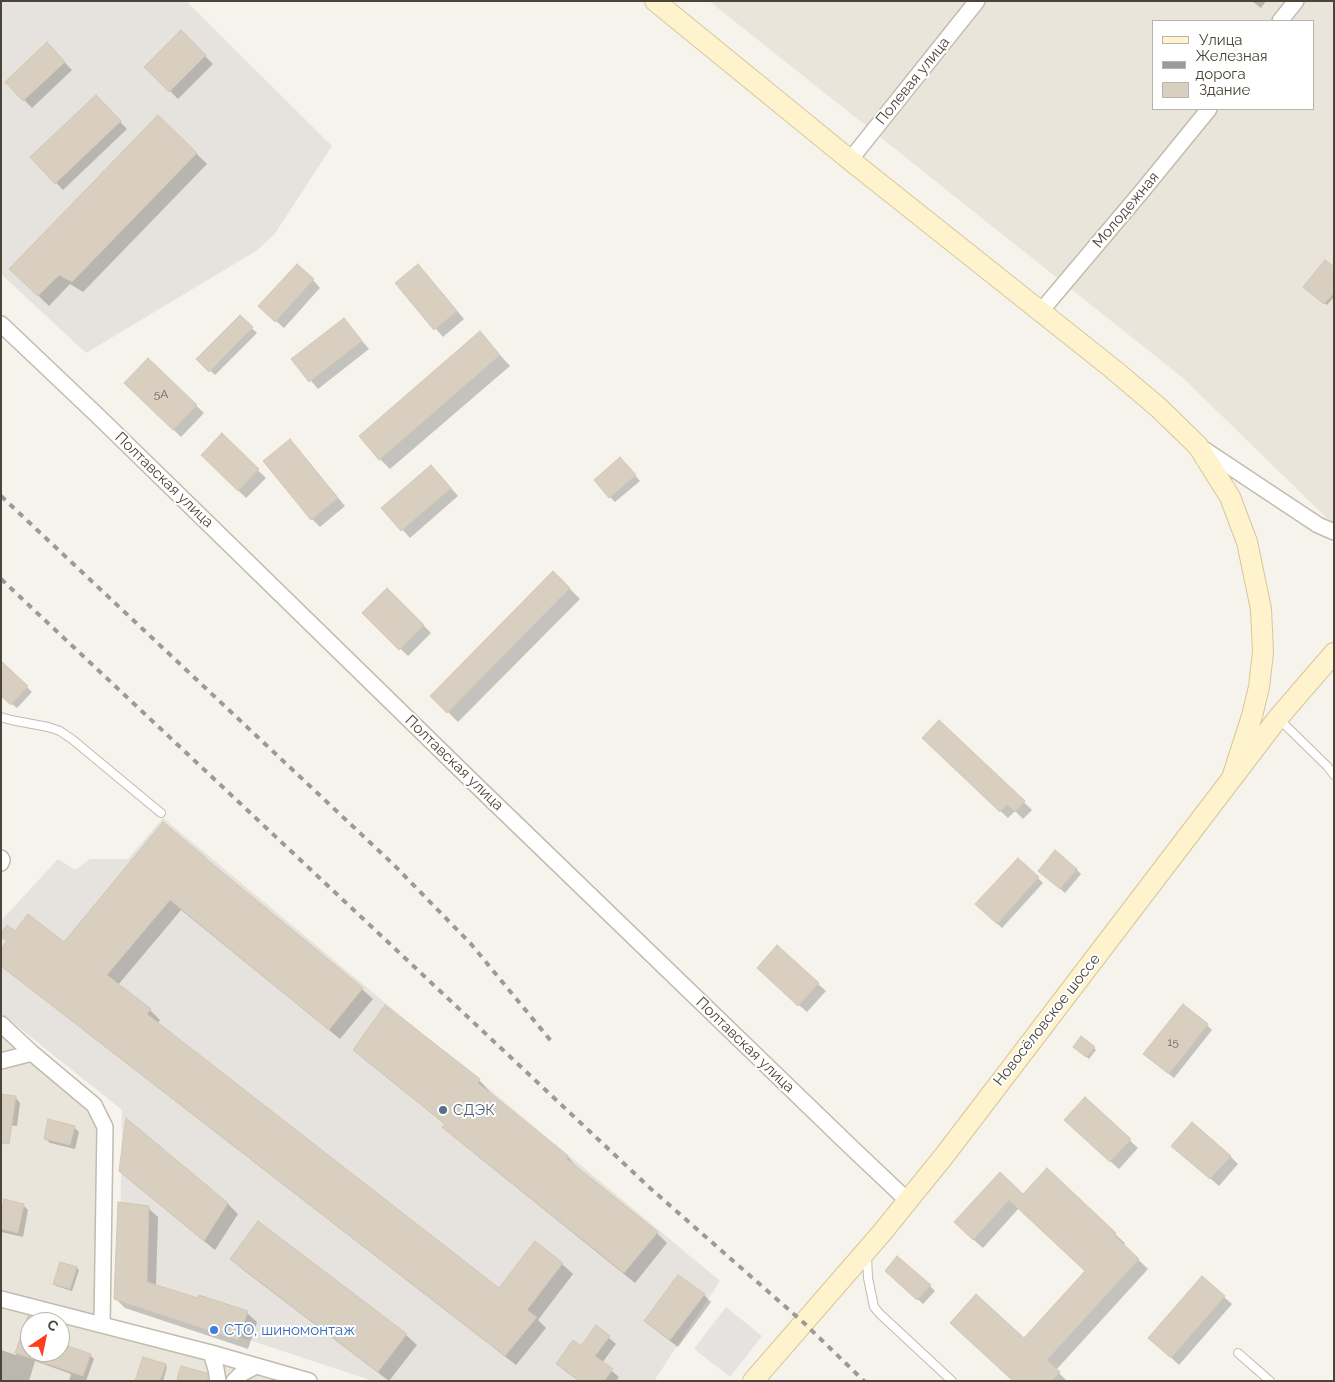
<!DOCTYPE html>
<meta charset="utf-8">
<style>
body{margin:0}
#map{position:relative;width:1335px;height:1382px;overflow:hidden;background:#f6f3ec;font-family:Raleway,sans-serif}
canvas{display:block}
.frame{position:absolute;inset:0;border:2px solid #4b4439;pointer-events:none}
.legend{position:absolute;left:1152px;top:20px;width:162px;height:90px;box-sizing:border-box;background:#fff;border:1px solid #b7b4b0;margin:0;padding:6px 9px;list-style:none;font-size:15px;color:#4b4439}
.legend li{display:flex;align-items:center;gap:10px;height:25px}
.legend b{width:25px;border:1px solid #b7b4b0}
.north{position:absolute;left:20px;top:1312px;width:50px;height:50px;box-sizing:border-box;background:#fff;border:1px solid #b7b4b0;border-radius:50%;rotate:34deg;font-size:14px;font-weight:700;line-height:20px;text-align:center;color:#4b4439}
.north::after{content:'';display:block;margin:auto;width:18px;height:22px;background:#fc3f1d;clip-path:polygon(50% 0,100% 100%,50% 72%,0 100%)}
</style>
<div id="map">
<canvas width="1335" height="1382"></canvas>
<div class="frame"></div>
<ul class="legend">
<li><b style="height:6px;background:#fff3cd"></b>Улица</li>
<li><b style="height:6px;background:#9a9a9a"></b>Железная дорога</li>
<li><b style="height:14px;background:#d8cfc1"></b>Здание</li>
</ul>
<div class="north">С</div>
</div>
<script>
const g = document.querySelector('canvas').getContext('2d');
g.lineJoin = 'round';
function fillPath(path, color) {
  g.fillStyle = color;
  g.fill(path, 'evenodd');
}
function shape(rows) {
  const path = new Path2D();
  for (const r of rows) {
    path.moveTo(r[0], r[1]);
    for (let i = 2; i < r.length; i += 2) path.lineTo(r[i], r[i + 1]);
  }
  return path;
}
function trace(path, color, width, dash) {
  g.strokeStyle = color;
  g.lineWidth = width;
  g.lineCap = dash ? 'butt' : 'round';
  g.setLineDash(dash || []);
  g.stroke(path);
}
function label(font, color, halo, rows, align = 'center') {
  g.font = font + ' Raleway,sans-serif';
  g.lineWidth = 4;
  g.setLineDash([]);
  g.textBaseline = 'middle';
  g.strokeStyle = halo;
  g.fillStyle = color;
  for (const [text, x, y, turn = 0] of rows) {
    g.save();
    g.translate(x, y);
    g.rotate((+turn || 0) * Math.PI / 180);
    g.textAlign = isNaN(turn) ? turn : align;
    if (halo) g.strokeText(text, 0, 0);
    g.fillText(text, 0, 0);
    g.restore();
  }
}
const residential = shape([
 [709,1,1334,1,1334,525,1183,378],
 [1154,21,1314,21,1314,109,1154,109],
 [1,1032,99,1121,97,1333,203,1359,276,1381,1,1381],
 [30,1322,60,1322,60,1352,30,1352]
]);
const industrial = shape([
 [1,1,186,1,332,146,274,235,256,251,86,353,1,274],
 [163,818,720,1281,654,1381,373,1381,119,1297,122,1110,1,1013,1,921,58,859,75,870,90,859,128,859]
]);
const parking = shape([
 [726,1307,762,1336,730,1377,694,1349]
]);
const shadow = shape([
 [1252,1,1266,1,1261,8],
 [181,32,213,64,178,99,146,67],
 [47,44,72,70,32,108,7,82],
 [96,97,127,129,63,190,32,157],
 [158,116,207,164,83,292,70,284,49,306,11,269],
 [1334,268,1334,297,1327,305,1306,289],
 [425,273,464,319,443,337,396,283],
 [313,280,320,288,284,328,268,314],
 [240,317,257,333,215,375,198,359],
 [344,320,369,349,318,389,293,359],
 [480,333,510,366,390,469,380,459],
 [148,360,204,413,181,437,126,383],
 [222,435,266,478,246,498,202,455],
 [290,440,345,506,320,527,312,519],
 [625,464,640,481,615,502,610,497],
 [439,474,458,496,410,538,383,508],
 [554,573,580,599,458,722,432,696],
 [387,589,431,633,408,656,364,613],
 [6,667,32,692,17,708,1,695],
 [939,722,1032,810,1023,819,1015,811,1008,818,931,746],
 [164,824,362,989,373,999,340,1039,181,910,118,985,150,1010,160,1020,157,1024,499,1290,562,1264,573,1274,538,1320,546,1328,516,1365,1,966,1,951,8,942,1,936,15,933,64,944],
 [1018,859,1043,883,1002,928,982,909],
 [1076,869,1081,874,1065,893,1045,875],
 [766,976,818,984,826,991,807,1012],
 [1207,1025,1212,1030,1174,1078,1150,1059],
 [1094,1048,1096,1050,1089,1059,1076,1049],
 [355,1050,479,1080,489,1091,488,1093,568,1157,578,1169,657,1233,667,1243,635,1283,454,1137,444,1127,446,1125,365,1060],
 [16,1098,20,1103,17,1126,1,1124],
 [1085,1099,1138,1148,1119,1169,1073,1128],
 [127,1120,228,1204,238,1214,215,1250,131,1181,120,1170],
 [74,1127,79,1132,75,1149,50,1143,45,1138],
 [1181,1153,1230,1156,1238,1164,1219,1186],
 [1047,1170,1115,1234,1125,1243,1123,1245,1148,1269,1056,1370,1067,1381,1014,1381,1024,1340,1086,1271,1019,1208,983,1248,965,1232,1000,1174,1023,1196],
 [23,1205,28,1210,23,1237,1,1232,1,1214],
 [148,1208,158,1217,156,1286,247,1313,257,1322,248,1349,125,1308,116,1299],
 [231,1259,406,1335,417,1345,389,1381,242,1269],
 [77,1268,79,1270,72,1291,56,1286,54,1283],
 [891,1275,930,1286,935,1291,923,1304],
 [704,1295,711,1302,678,1347,653,1328,646,1321],
 [1224,1297,1232,1304,1179,1365,1150,1338],
 [596,1327,616,1344,602,1363,619,1377,616,1381,579,1381,565,1371,558,1364,581,1348],
 [22,1336,30,1339,30,1352,60,1352,60,1344,90,1355,94,1359,86,1381,69,1381,71,1374,35,1361,29,1381,1,1381,1,1350,16,1355],
 [165,1365,167,1367,163,1381,137,1381]
]);
const building = shape([
 [181,30,206,55,169,92,144,67,181,30],
 [47,42,65,62,23,101,5,82,47,42],
 [96,95,121,121,55,184,30,157,96,95],
 [158,115,197,153,72,282,59,275,38,296,9,269,158,115],
 [1325,260,1334,267,1334,293,1324,304,1303,287,1325,260],
 [297,264,314,279,275,322,258,306,297,264],
 [418,264,457,311,434,330,395,283,418,264],
 [240,315,253,327,209,372,196,359,240,315],
 [344,318,362,341,309,382,291,359,344,318],
 [480,331,500,355,379,460,359,436,480,331],
 [148,358,197,405,173,430,124,383,148,358],
 [222,433,259,469,238,491,201,455,222,433],
 [290,439,338,498,311,520,263,461,290,439],
 [620,457,636,475,609,498,594,480,620,457],
 [431,465,451,488,401,531,381,508,431,465],
 [553,571,570,588,447,713,430,696,553,571],
 [387,588,424,625,399,650,362,613,387,588],
 [1,661,28,686,11,705,1,696,1,661],
 [939,720,1025,801,1015,812,1007,804,1000,812,922,738,939,720],
 [163,822,205,857,205,858,363,988,329,1030,170,900,107,975,151,1009,147,1014,499,1288,535,1241,563,1263,527,1310,537,1317,505,1356,1,966,1,949,7,941,1,937,1,933,7,925,15,931,28,914,64,942,163,822],
 [1055,850,1077,869,1060,889,1038,871,1055,850],
 [1018,858,1039,877,997,924,975,904,1018,858],
 [777,945,819,983,798,1006,757,968,777,945],
 [1183,1004,1208,1024,1169,1074,1143,1054,1183,1004],
 [385,1005,480,1079,478,1083,568,1156,567,1159,658,1232,624,1273,442,1127,445,1124,353,1050,385,1005],
 [1081,1036,1095,1047,1086,1057,1073,1047,1081,1036],
 [1,1094,16,1096,9,1144,1,1143,1,1094],
 [1085,1097,1131,1139,1110,1162,1064,1120,1085,1097],
 [126,1118,228,1203,204,1241,119,1171,126,1118],
 [48,1119,75,1126,70,1145,44,1139,48,1119],
 [1192,1122,1231,1156,1210,1179,1171,1146,1192,1122],
 [1047,1168,1116,1233,1114,1235,1139,1259,1047,1360,1060,1372,1052,1381,1013,1381,950,1323,976,1294,1024,1338,1085,1271,1009,1200,973,1240,954,1222,1000,1172,1023,1194,1047,1168],
 [4,1199,24,1204,18,1233,1,1229,1,1214,4,1199],
 [118,1202,149,1206,147,1282,198,1298,199,1295,248,1311,238,1340,114,1299,118,1202],
 [258,1221,407,1334,378,1372,230,1259,258,1221],
 [897,1256,931,1285,917,1300,885,1271,897,1256],
 [60,1262,77,1267,70,1289,53,1284,60,1262],
 [678,1275,705,1294,670,1340,644,1321,678,1275],
 [1202,1276,1225,1296,1171,1358,1148,1338,1202,1276],
 [28,1316,30,1316,30,1352,60,1352,60,1343,91,1354,83,1376,15,1353,28,1316],
 [596,1325,610,1336,595,1356,613,1369,604,1381,580,1381,556,1364,573,1340,581,1346,596,1325],
 [143,1357,166,1364,160,1381,135,1381,143,1357],
 [181,1366,207,1373,208,1381,186,1381,177,1379,181,1366]
]);
const service = shape([
 [1,717,11,720,48,727,60,731,73,740,161,813],
 [1279,719,1327,766,1334,775],
 [867,1255,868,1278,874,1307,880,1314,952,1381],
 [1238,1353,1270,1381]
]);
const minor = shape([
 [1280,21,1296,1],
 [850,160,977,1],
 [1041,311,1143,190,1209,109],
 [1,324,99,417,475,784,852,1148,908,1201],
 [1202,448,1318,525,1334,532],
 [1,858,2,860,1,863],
 [1,1024,32,1053,94,1105,105,1127,102,1325],
 [1,1061,32,1053],
 [1,1299,211,1353,309,1381],
 [211,1353,216,1369,218,1381],
 [234,1381,241,1374,256,1366]
]);
const secondary = shape([
 [655,1,850,160,1113,369,1159,408,1198,446,1230,497,1247,542,1261,609,1263,652,1259,687,1252,716,1232,778],
 [753,1381,880,1235,944,1156,1278,718,1334,653]
]);
const rail = shape([
 [1,496,394,865,471,944,551,1041],
 [1,579,650,1188,804,1323,864,1381]
]);
const markers = [
 [443,1110,5,"#5c6f8a"],
 [214,1330,5,"#3f7fe0"]
];
const numberNames = [
 ["5А",161,394],
 ["15",1173,1042]
];
const streetNames = [
 ["Полевая улица",913,81,-51],
 ["Молодежная",1126,210,-50],
 ["Полтавская улица",164,480,44],
 ["Полтавская улица",454,763,44],
 ["Новосёловское шоссе",1047,1020,-52],
 ["Полтавская улица",745,1045,44]
];
const serviceNames = [
 ["СДЭК",453,1110]
];
const shopNames = [
 ["СТО, шиномонтаж",224,1330]
];
fillPath(residential, '#eae5da');
fillPath(industrial, '#e6e2dd');
fillPath(parking, '#e5e3e0');
fillPath(shadow, '#0003');
fillPath(building, '#d8cfc1');
trace(building, '#d3c7b4', 1);
trace(service, '#c2bbae', 10);
trace(minor, '#c2bbae', 18);
trace(secondary, '#d6c79b', 22);
trace(service, '#fff', 8);
trace(minor, '#fff', 15);
trace(secondary, '#fff3cd', 20);
trace(rail, '#9a9a9a', 4, [6, 6]);
for (const [x, y, r, color] of markers) {
  const dot = new Path2D();
  dot.arc(x, y, r, 0, 2 * Math.PI);
  g.fillStyle = color;
  g.fill(dot);
  trace(dot, '#fff', 2);
}
label('12px', '#6e675b', null, numberNames);
label('15px', '#4b4439', '#fff', streetNames);
label('15px', '#4e5e75', '#fff', serviceNames, 'left');
label('15px', '#366cbe', '#fff', shopNames, 'left');
</script>
